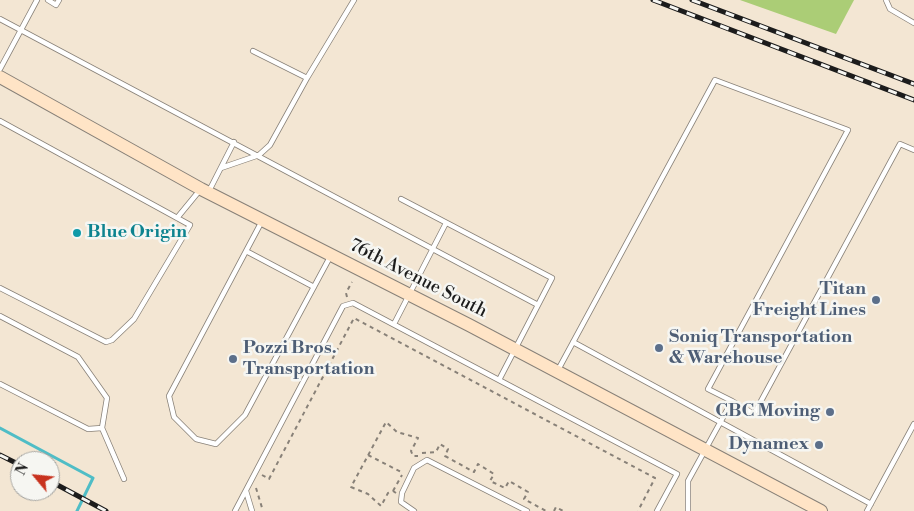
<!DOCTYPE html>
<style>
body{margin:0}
#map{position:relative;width:914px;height:511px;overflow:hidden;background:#f3e6d3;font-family:"Libre Bodoni",serif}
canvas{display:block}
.north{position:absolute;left:10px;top:451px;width:50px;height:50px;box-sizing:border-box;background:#f6f6f2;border:1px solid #9f9f9c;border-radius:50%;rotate:298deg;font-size:14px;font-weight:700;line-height:20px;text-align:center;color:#1c1c1c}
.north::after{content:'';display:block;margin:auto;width:18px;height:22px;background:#c8321e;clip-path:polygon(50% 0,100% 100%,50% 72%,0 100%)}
</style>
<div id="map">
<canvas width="914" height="511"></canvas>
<div class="north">N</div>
</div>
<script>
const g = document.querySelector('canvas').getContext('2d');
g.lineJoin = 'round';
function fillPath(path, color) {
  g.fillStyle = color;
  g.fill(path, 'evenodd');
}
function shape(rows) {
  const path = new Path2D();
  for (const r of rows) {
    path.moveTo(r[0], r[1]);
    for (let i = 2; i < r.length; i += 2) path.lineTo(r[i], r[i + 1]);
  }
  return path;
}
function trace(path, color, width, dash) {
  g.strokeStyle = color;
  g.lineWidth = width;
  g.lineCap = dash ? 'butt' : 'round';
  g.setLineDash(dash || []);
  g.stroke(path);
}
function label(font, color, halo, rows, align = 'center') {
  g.font = font + ' "Libre Bodoni",serif';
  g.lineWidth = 5;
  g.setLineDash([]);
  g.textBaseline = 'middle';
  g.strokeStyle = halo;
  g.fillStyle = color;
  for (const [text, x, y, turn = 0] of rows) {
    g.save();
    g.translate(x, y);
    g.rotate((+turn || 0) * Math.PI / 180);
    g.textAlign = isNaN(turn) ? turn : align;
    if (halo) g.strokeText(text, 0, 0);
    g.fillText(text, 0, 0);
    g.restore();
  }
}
const green = shape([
 [740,0,854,0,836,34]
]);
const stream = shape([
 [0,428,93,478,77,511]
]);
const path = shape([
 [347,297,346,293,352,282],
 [422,453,436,452,440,444,448,449,445,456,474,472,478,464,494,474,490,481,505,488,509,481,528,492,524,499,546,511],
 [368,455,403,473],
 [262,475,269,479,354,318,655,478,638,511],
 [256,488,263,511],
 [393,491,402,475],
 [396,493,393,491,388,493,381,506,368,494,351,487,386,422,397,432,418,438,411,451,413,456,418,456],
 [554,511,556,507,563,511]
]);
const lane = shape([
 [48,0,56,5,59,0],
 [886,0,890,9,914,23],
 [0,19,538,305,499,380],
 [253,51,307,78],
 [0,69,37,0],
 [0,121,190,225,134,319,112,340,106,342,0,288],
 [221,168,259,155,270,145,307,78,354,0],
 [209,191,234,142],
 [401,199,552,278,538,305],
 [177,218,200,190],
 [262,221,169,396,174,417,196,439,216,444,245,415,330,257],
 [246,251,314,287],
 [0,316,78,357,107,398,102,428,88,429,0,384],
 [394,324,446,223],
 [573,342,871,504],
 [558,370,715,80,848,130,708,389,732,401,688,481,688,511],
 [732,401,754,414,900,144,914,150],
 [102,428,124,479],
 [246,491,252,511],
 [235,511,343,306,353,303,677,474,657,511],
 [414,511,401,502,402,493,414,468,427,460,527,511],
 [867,511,914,424]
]);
const secondary = shape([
 [0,77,201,189,469,325,821,511]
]);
const rail = shape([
 [653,0,914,100],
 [692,0,914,84],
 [0,455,20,465],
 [50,481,106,511]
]);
const markers = [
 [77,233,5,"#0f9aa8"],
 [876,300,5,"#5c6f8a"],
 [659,348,5,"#5c6f8a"],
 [233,359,5,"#5c6f8a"],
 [830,412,5,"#5c6f8a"],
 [819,445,5,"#5c6f8a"]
];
const cultureNames = [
 ["Blue Origin",87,233]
];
const streetNames = [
 ["76th Avenue South",418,279,27]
];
const serviceNames = [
 ["Titan",866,290],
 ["Freight Lines",866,311],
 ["Soniq Transportation",669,338,"left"],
 ["& Warehouse",669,359,"left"],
 ["Pozzi Bros.",243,349,"left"],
 ["Transportation",243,370,"left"],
 ["CBC Moving",820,412],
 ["Dynamex",809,445]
];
fillPath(green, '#abcd76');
trace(stream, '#4fbdc6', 3);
trace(lane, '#888178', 6);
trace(secondary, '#888178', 14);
trace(path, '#888178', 2, [4, 4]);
trace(lane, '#fff', 4.5);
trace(secondary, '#ffe4c6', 12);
trace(rail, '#1c1c1c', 5);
trace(rail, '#f6f6f2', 3, [9]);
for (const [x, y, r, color] of markers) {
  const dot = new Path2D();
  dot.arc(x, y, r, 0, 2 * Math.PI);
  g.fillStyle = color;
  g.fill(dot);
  trace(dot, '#f6f6f2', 2);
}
label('bold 18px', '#0d838f', '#f6f6f2', cultureNames, 'left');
label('18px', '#1c1c1c', '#f6f6f2', streetNames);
label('bold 18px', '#4e5e75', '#f6f6f2', serviceNames, 'right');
</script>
